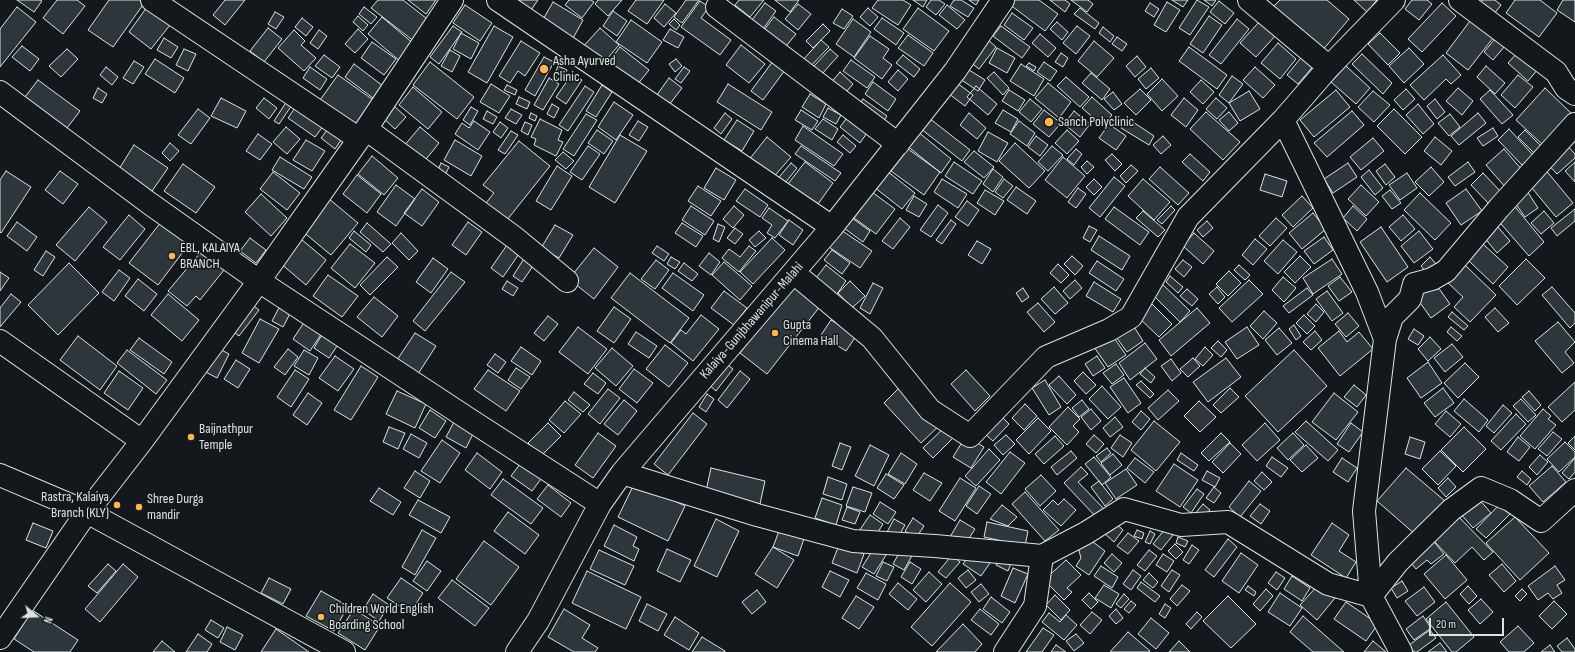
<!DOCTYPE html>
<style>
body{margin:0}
#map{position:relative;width:1575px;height:652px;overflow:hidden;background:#14181c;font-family:"Sofia Sans Condensed",sans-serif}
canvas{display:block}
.north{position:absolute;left:16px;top:596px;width:40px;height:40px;-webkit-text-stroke:3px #14181c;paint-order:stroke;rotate:109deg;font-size:11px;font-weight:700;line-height:16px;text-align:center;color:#d8e6dc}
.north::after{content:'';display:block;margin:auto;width:14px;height:18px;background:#d8e6dc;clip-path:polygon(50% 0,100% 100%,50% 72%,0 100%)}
.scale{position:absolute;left:1429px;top:618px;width:75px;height:18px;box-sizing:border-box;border:2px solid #d8e6dc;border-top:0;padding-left:5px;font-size:12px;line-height:14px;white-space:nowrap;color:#d8e6dc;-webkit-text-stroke:3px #14181c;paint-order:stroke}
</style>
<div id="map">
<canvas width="1575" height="652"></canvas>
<div class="north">N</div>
<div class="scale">20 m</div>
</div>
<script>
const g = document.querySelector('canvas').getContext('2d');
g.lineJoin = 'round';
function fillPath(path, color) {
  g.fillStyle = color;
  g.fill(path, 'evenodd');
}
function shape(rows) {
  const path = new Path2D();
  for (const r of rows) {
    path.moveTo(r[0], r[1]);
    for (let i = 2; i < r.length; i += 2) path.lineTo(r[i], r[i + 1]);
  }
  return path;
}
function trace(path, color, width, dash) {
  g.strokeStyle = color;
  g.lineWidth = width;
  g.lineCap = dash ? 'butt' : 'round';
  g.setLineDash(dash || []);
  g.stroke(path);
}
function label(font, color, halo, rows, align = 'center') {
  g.font = font + ' "Sofia Sans Condensed",sans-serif';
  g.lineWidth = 3;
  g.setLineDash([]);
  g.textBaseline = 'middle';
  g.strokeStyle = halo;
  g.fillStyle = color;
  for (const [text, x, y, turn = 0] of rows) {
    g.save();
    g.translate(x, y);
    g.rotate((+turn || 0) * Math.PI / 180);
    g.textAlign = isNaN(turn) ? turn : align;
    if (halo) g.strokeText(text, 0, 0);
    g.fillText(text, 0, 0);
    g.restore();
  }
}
const building = shape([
 [17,0,40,0,42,1,34,12,17,0],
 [57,0,77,0,85,6,63,34,43,18,57,0],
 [109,0,143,0,145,2,113,47,88,30,109,0],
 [225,0,245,0,225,25,213,15,225,0],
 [378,0,403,0,431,22,415,42,371,8,378,0],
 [408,0,436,0,426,14,408,0],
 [511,0,538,0,529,13,511,0],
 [569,0,591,0,594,2,582,18,565,5,569,0],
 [598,0,622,0,608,16,595,4,598,0],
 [636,0,664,0,647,24,628,11,636,0],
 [686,0,699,0,682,23,674,17,686,0],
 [739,0,764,0,750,17,735,5,739,0],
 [775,0,799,0,790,12,775,0],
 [878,0,903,0,911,5,898,25,872,8,878,0],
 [913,0,927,0,923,7,913,0],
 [931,0,939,0,945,4,936,15,926,7,931,0],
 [954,0,961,0,974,8,968,17,950,6,954,0],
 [969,0,979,0,976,5,969,0],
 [1013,0,1039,0,1058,14,1045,31,1009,4,1013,0],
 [1050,0,1065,0,1070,4,1065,12,1050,0],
 [1071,0,1088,0,1093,4,1087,12,1071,0],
 [1172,0,1188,0,1183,7,1172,0],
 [1197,0,1209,7,1190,35,1179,28,1197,0],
 [1204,0,1216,0,1212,6,1204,0],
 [1280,0,1327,0,1349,19,1322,51,1272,8,1280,0],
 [1354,0,1377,0,1367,12,1354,0],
 [1412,0,1427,0,1432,4,1419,20,1405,9,1412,0],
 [1482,0,1495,0,1501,5,1494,14,1480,3,1482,0],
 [1515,0,1540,0,1557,13,1539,37,1506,13,1515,0],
 [1563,0,1575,0,1575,22,1557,10,1563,0],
 [700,1,709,7,701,18,731,40,720,55,681,27,700,1],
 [1219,1,1234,13,1225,24,1210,12,1219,1],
 [553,2,583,20,571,42,541,23,553,2],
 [1167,2,1180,10,1166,32,1154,25,1167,2],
 [765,3,776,11,763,29,752,20,765,3],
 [1150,3,1159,9,1154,17,1145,11,1150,3],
 [1442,3,1456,16,1422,52,1408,39,1442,3],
 [665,4,676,13,664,27,654,18,665,4],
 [798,4,811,14,798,30,785,19,798,4],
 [465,5,492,23,480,41,453,23,465,5],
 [947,5,965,20,957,29,939,15,947,5],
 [17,7,36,22,0,67,0,29,17,7],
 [147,7,170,25,151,49,129,32,147,7],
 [364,7,377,17,371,24,359,14,364,7],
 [868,8,878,17,870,26,860,17,868,8],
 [918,8,949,31,934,51,903,29,918,8],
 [1080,8,1099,23,1095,29,1074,14,1080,8],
 [842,9,853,16,844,29,833,23,842,9],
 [613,11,627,21,617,36,603,26,613,11],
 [275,12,284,17,276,29,268,24,275,12],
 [1012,13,1033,28,1024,40,1004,25,1012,13],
 [358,16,368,25,363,31,353,22,358,16],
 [1209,16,1222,25,1203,53,1190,44,1209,16],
 [382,17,415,45,401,62,368,34,382,17],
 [774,17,796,34,782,51,761,34,774,17],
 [302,18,313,27,306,36,295,27,302,18],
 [882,18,904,33,896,45,874,29,882,18],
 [674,19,680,25,676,30,669,24,674,19],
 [853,19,871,32,854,57,836,44,853,19],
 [1237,19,1249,29,1221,64,1209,55,1237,19],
 [631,20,662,42,647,63,616,42,631,20],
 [1470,21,1493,38,1468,70,1446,53,1470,21],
 [1057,22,1068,32,1062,40,1050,29,1057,22],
 [1259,22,1275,36,1256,57,1240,43,1259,22],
 [823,24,830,31,813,48,806,41,823,24],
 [453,26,462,32,439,64,430,57,453,26],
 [494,26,513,37,487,83,468,72,494,26],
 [1001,26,1030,47,1022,58,993,36,1001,26],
 [1077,26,1090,36,1076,54,1063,43,1077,26],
 [1103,27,1114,36,1110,42,1099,33,1103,27],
 [268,28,282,39,264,62,250,51,268,28],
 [600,28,619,45,601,66,581,49,600,28],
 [358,29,368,39,355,53,345,44,358,29],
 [670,29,684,37,678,48,663,40,670,29],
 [294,30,305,41,301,45,316,58,304,71,278,48,294,30],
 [319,30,327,36,318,49,310,43,319,30],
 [461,33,479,43,471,59,453,49,461,33],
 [1380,33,1400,53,1388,65,1368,44,1380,33],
 [1040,34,1056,48,1048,57,1032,43,1040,34],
 [908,35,933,53,924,66,898,48,908,35],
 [870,36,889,49,883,58,892,65,882,79,854,58,870,36],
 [1117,37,1127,44,1122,51,1112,44,1117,37],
 [164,38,178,47,171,58,157,50,164,38],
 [987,39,996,47,979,69,969,61,987,39],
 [1495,39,1504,47,1493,60,1484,52,1495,39],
 [821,40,829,47,808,69,801,62,821,40],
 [521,41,540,53,525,76,518,71,510,83,499,76,521,41],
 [1094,41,1114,58,1097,77,1078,61,1094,41],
 [372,42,396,59,384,75,361,58,372,42],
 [1278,43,1296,59,1280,79,1261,63,1278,43],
 [741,45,765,64,749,83,726,65,741,45],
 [22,46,39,59,30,71,12,57,22,46],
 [620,47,649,70,633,90,605,67,620,47],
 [1189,47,1227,75,1217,89,1179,61,1189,47],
 [997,48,1015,58,1007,73,989,63,997,48],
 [1409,48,1424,64,1404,83,1389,66,1409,48],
 [67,49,78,59,61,77,49,66,67,49],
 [184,49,196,54,188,71,176,65,184,49],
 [830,49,838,56,822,74,814,66,830,49],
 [450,50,460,56,452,72,441,66,450,50],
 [1519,51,1539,68,1528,81,1508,63,1519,51],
 [1061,53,1068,58,1063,67,1055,62,1061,53],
 [1304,54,1316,63,1298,84,1287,75,1304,54],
 [1362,54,1392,83,1383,94,1352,64,1362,54],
 [324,55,340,67,332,78,315,66,324,55],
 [903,55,920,69,914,77,896,63,903,55],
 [1443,55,1461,75,1451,84,1446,79,1424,100,1410,85,1443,55],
 [1137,56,1146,67,1135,77,1126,66,1137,56],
 [544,57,554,62,535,96,525,90,544,57],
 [155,59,184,78,175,93,145,74,155,59],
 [676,59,682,66,675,72,669,64,676,59],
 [851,60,875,77,867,88,843,71,851,60],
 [134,61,144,67,133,84,123,78,134,61],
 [773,61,785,70,763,100,751,91,773,61],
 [430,62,474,97,457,119,413,85,430,62],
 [1044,62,1057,71,1050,81,1037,72,1044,62],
 [1029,63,1036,67,1034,71,1026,66,1029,63],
 [354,64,387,89,377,101,345,77,354,64],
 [1021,64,1044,79,1034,96,1010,81,1021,64],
 [558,66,567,70,562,80,554,76,558,66],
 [1346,66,1370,88,1356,104,1331,82,1346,66],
 [1486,66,1505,83,1495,94,1477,77,1486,66],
 [106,67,118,77,112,85,100,75,106,67],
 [310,67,327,79,320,90,303,78,310,67],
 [684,67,690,71,681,83,675,79,684,67],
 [1255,67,1275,85,1263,98,1243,80,1255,67],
 [966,68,985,80,978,91,960,79,966,68],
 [1151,68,1159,78,1146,89,1138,79,1151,68],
 [898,70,908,79,898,91,888,82,898,70],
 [840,72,853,84,842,97,829,85,840,72],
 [994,72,1009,88,1003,95,987,78,994,72],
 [1091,73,1110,89,1102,100,1082,83,1091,73],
 [572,74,582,80,566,104,556,97,572,74],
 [338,75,376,102,358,128,320,100,338,75],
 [1518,75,1533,87,1515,108,1501,95,1518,75],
 [1232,76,1243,84,1229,103,1219,95,1232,76],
 [1066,77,1089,97,1080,107,1057,86,1066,77],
 [549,78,559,84,543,110,534,105,549,78],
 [669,78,682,88,666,109,654,99,669,78],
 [1162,79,1178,96,1162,111,1147,94,1162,79],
 [38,80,80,111,67,128,25,97,38,80],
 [1201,80,1214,92,1203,104,1190,92,1201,80],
 [873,82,896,99,888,111,865,94,873,82],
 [957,83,973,95,965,106,949,94,957,83],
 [1048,83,1071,102,1059,118,1035,98,1048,83],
 [491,84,510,96,499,113,480,102,491,84],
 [728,84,772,112,761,130,717,102,728,84],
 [507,85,517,90,515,95,504,90,507,85],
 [602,85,612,92,596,117,586,111,602,85],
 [585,86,594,92,568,131,559,125,585,86],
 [976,86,997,104,988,115,967,97,976,86],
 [413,87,442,112,428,129,399,105,413,87],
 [98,88,107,94,102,103,93,98,98,88],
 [1458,88,1473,101,1462,115,1446,101,1458,88],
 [1545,88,1572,114,1543,145,1516,120,1545,88],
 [1140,89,1151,100,1136,115,1124,103,1140,89],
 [1406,89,1415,99,1403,110,1394,100,1406,89],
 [1009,90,1025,100,1018,111,1002,101,1009,90],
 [1336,90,1350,107,1314,137,1300,120,1336,90],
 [1490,90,1513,115,1502,124,1480,99,1490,90],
 [1249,91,1260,109,1240,121,1229,103,1249,91],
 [1373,91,1390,105,1374,122,1358,107,1373,91],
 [1113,92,1122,104,1114,110,1104,99,1113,92],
 [810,94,826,104,819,118,802,107,810,94],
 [519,97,530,102,527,109,516,104,519,97],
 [1092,97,1112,115,1103,126,1082,108,1092,97],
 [221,98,246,111,237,128,211,116,221,98],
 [264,98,277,108,269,119,256,108,264,98],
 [1184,98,1198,110,1186,127,1171,115,1184,98],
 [1216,98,1227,108,1217,119,1206,109,1216,98],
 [863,99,887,116,881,125,857,108,863,99],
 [1030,99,1042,109,1031,122,1019,112,1030,99],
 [1435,99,1445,112,1437,119,1427,106,1435,99],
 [287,101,292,105,279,124,274,121,287,101],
 [614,102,633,115,616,140,598,127,614,102],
 [552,104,559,108,554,118,547,114,552,104],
 [1418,104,1434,124,1423,134,1406,115,1418,104],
 [297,105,324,125,315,137,288,118,297,105],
 [394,106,406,117,395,129,383,118,394,106],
 [471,107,478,111,470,125,463,120,471,107],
 [828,108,841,115,836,124,823,117,828,108],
 [198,109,210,118,191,144,178,135,198,109],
 [511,109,522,115,516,124,505,118,511,109],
 [1394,109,1422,137,1405,154,1377,126,1394,109],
 [801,110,818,121,812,130,795,120,801,110],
 [1003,110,1018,119,1011,132,995,123,1003,110],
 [1044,110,1061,123,1049,137,1033,124,1044,110],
 [487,111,497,117,493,124,483,119,487,111],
 [1074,111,1090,124,1080,137,1064,124,1074,111],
 [1352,111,1364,125,1327,157,1314,143,1352,111],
 [1206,112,1240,142,1223,160,1190,129,1206,112],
 [1229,112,1238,123,1229,131,1219,120,1229,112],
 [531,113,537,116,535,121,529,118,531,113],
 [725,113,732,119,721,134,714,128,725,113],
 [969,113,986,128,977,139,960,125,969,113],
 [1478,113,1486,123,1459,145,1451,136,1478,113],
 [586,114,597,120,574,156,563,149,586,114],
 [1450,114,1460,127,1449,136,1438,123,1450,114],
 [849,115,869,130,860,143,840,127,849,115],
 [929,118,970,150,962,161,921,129,929,118],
 [1127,118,1154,136,1149,145,1121,128,1127,118],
 [540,119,562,130,558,140,563,142,556,156,534,145,536,139,531,137,540,119],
 [823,119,838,129,832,140,815,129,823,119],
 [737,120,754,131,742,151,724,140,737,120],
 [474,121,490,132,478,150,455,134,462,123,469,128,474,121],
 [638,121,648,127,639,141,629,135,638,121],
 [1019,121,1035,133,1027,146,1010,134,1019,121],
 [500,122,508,128,501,138,493,132,500,122],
 [525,122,532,125,528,135,521,131,525,122],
 [1109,124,1126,136,1116,150,1099,138,1109,124],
 [803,126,843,154,834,166,795,140,803,126],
 [286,127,300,139,287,154,273,142,286,127],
 [420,127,439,143,423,163,403,147,420,127],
 [1493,128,1498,136,1483,146,1477,138,1493,128],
 [328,129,341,140,335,149,321,138,328,129],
 [1509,129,1533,155,1522,165,1498,140,1509,129],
 [597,130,613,141,604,154,588,143,597,130],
 [1067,130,1079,141,1067,154,1055,143,1067,130],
 [1525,130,1543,148,1536,155,1518,137,1525,130],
 [511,131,518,135,505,154,498,150,511,131],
 [917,131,951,159,941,173,906,145,917,131],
 [988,132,1008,143,997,162,978,151,988,132],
 [258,134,272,144,260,160,246,151,258,134],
 [620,135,647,151,615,203,589,187,620,135],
 [843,135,856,146,850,153,837,142,843,135],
 [1036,136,1048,145,1040,156,1028,147,1036,136],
 [1163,136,1171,145,1161,154,1153,145,1163,136],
 [767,137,791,157,771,180,748,161,767,137],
 [1435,137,1452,151,1441,165,1424,151,1435,137],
 [1373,138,1384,151,1361,170,1350,157,1373,138],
 [306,140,325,151,312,171,293,160,306,140],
 [455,140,482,156,471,176,444,160,455,140],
 [519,141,550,166,507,220,486,203,494,193,483,185,519,141],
 [1564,142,1575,154,1575,158,1557,174,1544,160,1564,142],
 [170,143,179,151,170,161,162,153,170,143],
 [1015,143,1045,171,1029,188,999,161,1015,143],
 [134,145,168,168,152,191,119,169,134,145],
 [588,146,600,154,582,180,570,172,588,146],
 [801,146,841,173,835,181,795,154,801,146],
 [1052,146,1063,155,1048,171,1038,162,1052,146],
 [908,149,940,172,924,195,891,171,908,149],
 [1076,149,1082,154,1074,165,1067,159,1076,149],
 [1504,149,1523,171,1506,188,1486,165,1504,149],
 [974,151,994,167,984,178,964,162,974,151],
 [563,152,574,161,566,169,555,160,563,152],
 [1112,154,1122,164,1115,171,1105,160,1112,154],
 [1190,154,1210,172,1203,181,1182,162,1190,154],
 [372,156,398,178,384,195,358,174,372,156],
 [280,157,312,177,304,189,272,170,280,157],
 [1063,157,1085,176,1067,198,1045,180,1063,157],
 [1087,161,1094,167,1087,174,1081,167,1087,161],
 [805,162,833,183,813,211,784,189,805,162],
 [954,162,982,181,973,194,945,176,954,162],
 [1468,162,1475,172,1455,186,1448,177,1468,162],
 [1575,162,1575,182,1565,171,1575,162],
 [441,163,449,167,443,179,436,175,441,163],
 [791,163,797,168,782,187,775,182,791,163],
 [1348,163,1357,177,1333,193,1324,179,1348,163],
 [183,164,215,187,196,213,164,191,183,164],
 [1385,164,1395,177,1386,185,1376,171,1385,164],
 [1131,165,1138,171,1126,183,1120,176,1131,165],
 [557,166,572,176,551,210,536,201,557,166],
 [1160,167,1189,193,1178,205,1149,179,1160,167],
 [1431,167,1444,182,1429,196,1415,182,1431,167],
 [716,168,736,180,724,200,704,188,716,168],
 [1544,168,1573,203,1556,217,1527,182,1544,168],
 [993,169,1003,177,993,192,983,184,993,169],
 [1369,170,1383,188,1375,195,1361,177,1369,170],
 [6,171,31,187,1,233,0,232,0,180,6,171],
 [60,171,78,184,63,204,45,190,60,171],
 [887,171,915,193,902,209,874,187,887,171],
 [273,172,300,193,287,210,260,189,273,172],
 [1407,173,1417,188,1400,200,1389,185,1407,173],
 [1483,173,1502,193,1490,205,1471,185,1483,173],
 [1265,174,1287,181,1282,197,1260,190,1265,174],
 [357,175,381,194,367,213,343,194,357,175],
 [1114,177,1125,186,1100,217,1089,208,1114,177],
 [942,179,967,194,958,208,934,192,942,179],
 [1004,179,1013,186,1003,198,995,192,1004,179],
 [1094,179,1102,187,1094,195,1086,187,1094,179],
 [1143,179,1170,202,1154,220,1128,196,1143,179],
 [396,185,415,199,396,226,377,212,396,185],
 [1361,185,1379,202,1366,216,1348,199,1361,185],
 [698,186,721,201,711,216,688,201,698,186],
 [1016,187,1036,201,1027,214,1007,200,1016,187],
 [1078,188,1086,194,1076,208,1068,202,1078,188],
 [422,189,439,202,422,226,404,213,422,189],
 [745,189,768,205,760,217,736,201,745,189],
 [1466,189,1482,211,1461,225,1446,203,1466,189],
 [985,190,1004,201,995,215,977,203,985,190],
 [1390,190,1401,203,1392,209,1382,196,1390,190],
 [1527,191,1538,208,1525,217,1513,200,1527,191],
 [872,192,895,209,876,234,854,218,872,192],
 [1420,193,1451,223,1435,240,1404,210,1420,193],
 [261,194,287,218,271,236,245,212,261,194],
 [914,196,927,204,919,217,906,210,914,196],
 [1302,196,1313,208,1293,227,1282,215,1302,196],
 [328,198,358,223,331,255,302,231,328,198],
 [967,201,979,210,968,226,955,217,967,201],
 [1512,203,1544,242,1529,256,1495,217,1512,203],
 [938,205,948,213,931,237,920,230,938,205],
 [691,206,714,221,705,235,682,220,691,206],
 [734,206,744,215,733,228,723,219,734,206],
 [1171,206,1175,210,1162,224,1157,220,1171,206],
 [1353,206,1367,219,1357,231,1343,218,1353,206],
 [89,207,107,222,75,261,56,245,89,207],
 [1114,207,1149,232,1140,245,1105,219,1114,207],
 [769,208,788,221,775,238,767,233,772,225,762,218,769,208],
 [1575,209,1575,221,1557,236,1551,228,1575,209],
 [1143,211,1165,230,1158,237,1136,218,1143,211],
 [1544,211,1554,223,1541,234,1531,223,1544,211],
 [1313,213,1326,229,1302,249,1289,233,1313,213],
 [129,215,145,229,120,260,103,247,129,215],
 [1403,215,1415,229,1401,241,1389,227,1403,215],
 [852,218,870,231,863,242,844,228,852,218],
 [900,218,910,227,893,249,882,241,900,218],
 [1276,218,1287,228,1270,246,1259,236,1276,218],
 [789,220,803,230,793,245,779,235,789,220],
 [951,220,956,224,942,244,936,240,951,220],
 [1207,221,1213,228,1203,237,1197,230,1207,221],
 [17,222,37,237,27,251,7,236,17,222],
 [161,222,189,244,158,285,129,263,161,222],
 [468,222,482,232,466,255,452,245,468,222],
 [367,223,391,244,383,252,360,232,367,223],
 [682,223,703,236,696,247,675,233,682,223],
 [718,224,725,227,719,242,713,239,718,224],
 [555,225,573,235,559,258,541,248,555,225],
 [1089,226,1097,230,1090,242,1083,238,1089,226],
 [1497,226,1510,241,1497,253,1484,237,1497,226],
 [1381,227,1408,267,1387,282,1360,242,1381,227],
 [735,228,743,234,735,244,727,238,735,228],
 [841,230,872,251,860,268,829,247,841,230],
 [354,231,371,245,366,252,349,238,354,231],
 [759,231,766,238,755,247,749,240,759,231],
 [1419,231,1433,249,1414,263,1401,246,1419,231],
 [401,233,418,251,409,260,392,243,401,233],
 [1194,233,1214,251,1203,264,1183,246,1194,233],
 [1099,236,1130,256,1122,270,1091,250,1099,236],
 [1324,237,1333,250,1314,264,1304,251,1324,237],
 [250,238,266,250,256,263,240,251,250,238],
 [772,238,785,250,753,284,740,272,772,238],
 [301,239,326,260,306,285,280,263,301,239],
 [1255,239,1267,249,1253,265,1242,255,1255,239],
 [1283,240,1297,252,1278,274,1264,261,1283,240],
 [977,241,991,249,982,264,968,255,977,241],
 [509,242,521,251,503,277,491,268,509,242],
 [350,244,375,263,355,288,331,268,350,244],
 [1483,244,1508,267,1493,284,1468,260,1483,244],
 [206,246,228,265,200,300,196,296,187,306,168,291,206,246],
 [657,246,669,254,664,261,652,253,657,246],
 [749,246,756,251,739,272,722,258,729,249,740,257,749,246],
 [594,248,618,267,594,299,569,279,594,248],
 [832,250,850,263,842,274,824,260,832,250],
 [46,251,55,257,43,276,34,270,46,251],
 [709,253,720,262,711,275,699,266,709,253],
 [1072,256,1083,266,1075,275,1064,264,1072,256],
 [1300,256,1311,267,1295,283,1284,272,1300,256],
 [387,257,398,267,370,295,360,285,387,257],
 [525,257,535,263,522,282,513,276,525,257],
 [671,257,680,262,675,269,667,264,671,257],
 [1430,257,1436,264,1426,272,1421,266,1430,257],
 [433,258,448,269,431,293,416,282,433,258],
 [1332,259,1342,274,1313,294,1303,278,1332,259],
 [1526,259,1545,278,1517,305,1499,286,1526,259],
 [656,260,669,270,655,289,641,279,656,260],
 [1183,260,1192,267,1184,277,1175,269,1183,260],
 [1097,261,1124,279,1116,291,1089,273,1097,261],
 [724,262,752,286,740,300,712,275,724,262],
 [69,263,99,293,58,335,28,305,69,263],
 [684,263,698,274,692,281,678,271,684,263],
 [1463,263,1496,295,1470,322,1454,307,1463,297,1446,281,1463,263],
 [1058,264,1069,275,1061,283,1050,273,1058,264],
 [826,265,846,281,837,294,816,278,826,265],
 [1239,265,1250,275,1245,280,1234,270,1239,265],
 [119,270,130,278,114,301,102,292,119,270],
 [1229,271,1241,283,1228,296,1216,284,1229,271],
 [0,272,9,278,0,291,0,272],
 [451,272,465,282,425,331,413,321,451,272],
 [630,273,689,318,670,343,611,298,630,273],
 [673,273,704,295,693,311,662,288,673,273],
 [328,275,358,296,342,317,313,296,328,275],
 [1170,276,1183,287,1178,293,1166,282,1170,276],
 [1283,277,1296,288,1284,302,1272,290,1283,277],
 [1340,277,1352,292,1339,301,1328,286,1340,277],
 [138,279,157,294,144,311,125,296,138,279],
 [1075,280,1082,288,1070,299,1063,291,1075,280],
 [1158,280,1190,311,1180,322,1148,290,1158,280],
 [1249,280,1263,294,1232,322,1219,308,1249,280],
 [507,281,518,288,513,296,502,289,507,281],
 [850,281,865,296,852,308,838,293,850,281],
 [1094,282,1121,299,1113,312,1086,296,1094,282],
 [873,283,883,288,870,314,860,308,873,283],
 [1435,283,1450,304,1431,318,1416,297,1435,283],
 [795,284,821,305,767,374,740,353,795,284],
 [1054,287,1068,303,1055,314,1041,299,1054,287],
 [1217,287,1225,297,1218,304,1209,294,1217,287],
 [1552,287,1575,313,1575,323,1570,328,1542,295,1552,287],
 [1023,288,1029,297,1022,302,1016,293,1023,288],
 [1307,288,1313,295,1289,313,1283,306,1307,288],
 [1187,289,1198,299,1192,306,1180,296,1187,289],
 [724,291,747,308,734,325,711,308,724,291],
 [1327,291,1343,313,1332,321,1316,299,1327,291],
 [11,294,21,302,0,327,0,308,11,294],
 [168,294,199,320,182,341,151,315,168,294],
 [374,297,398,316,382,337,357,317,374,297],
 [1148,300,1172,324,1159,337,1135,314,1148,300],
 [282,302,293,308,283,327,272,321,282,302],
 [250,303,259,310,239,336,230,329,250,303],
 [1038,303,1055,322,1044,332,1027,312,1038,303],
 [1316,304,1324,312,1316,322,1307,314,1316,304],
 [614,307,631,319,614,343,597,331,614,307],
 [1197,308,1210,323,1171,356,1159,340,1197,308],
 [1495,308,1509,323,1498,332,1485,317,1495,308],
 [1264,311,1277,323,1263,339,1250,326,1264,311],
 [1452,312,1468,326,1464,330,1448,317,1452,312],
 [1348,313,1359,326,1346,337,1335,324,1348,313],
 [701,315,719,329,693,361,671,343,681,330,686,334,701,315],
 [1304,315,1315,326,1307,334,1296,323,1304,315],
 [548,316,558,324,544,341,534,333,548,316],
 [260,319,279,329,259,363,242,353,260,319],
 [831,320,856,336,846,351,821,335,831,320],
 [305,321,322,333,310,351,293,339,305,321],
 [1131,322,1143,341,1127,352,1114,334,1131,322],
 [1558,322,1575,342,1565,352,1574,363,1562,373,1535,341,1558,322],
 [1294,325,1301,336,1296,340,1289,329,1294,325],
 [578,327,607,349,588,374,559,352,578,327],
 [1247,327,1259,345,1237,359,1225,342,1247,327],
 [1451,327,1462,336,1457,341,1447,332,1451,327],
 [1279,328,1292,343,1277,355,1265,340,1279,328],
 [1414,329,1424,336,1418,345,1408,339,1414,329],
 [1315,331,1322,340,1311,350,1303,342,1315,331],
 [1339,331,1347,342,1359,332,1373,349,1340,376,1318,348,1339,331],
 [636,332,657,346,649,358,628,344,636,332],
 [323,333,339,343,329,358,314,348,323,333],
 [415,333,436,346,418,374,397,360,415,333],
 [1112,335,1126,355,1108,367,1094,347,1112,335],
 [78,336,117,366,100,390,60,360,78,336],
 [1430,337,1441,349,1428,361,1418,349,1430,337],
 [139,338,172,362,164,374,130,350,139,338],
 [1218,341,1227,350,1221,357,1211,348,1218,341],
 [1145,343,1157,359,1130,380,1119,363,1145,343],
 [1452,344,1463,357,1445,372,1434,358,1452,344],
 [665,345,688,363,669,387,646,369,665,345],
 [214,346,229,354,217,378,202,370,214,346],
 [521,347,541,361,532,375,511,361,521,347],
 [1205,347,1213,355,1203,366,1195,359,1205,347],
 [612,348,633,366,616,386,595,368,612,348],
 [288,349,298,357,285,375,274,367,288,349],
 [127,350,167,380,156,394,117,363,127,350],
 [304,350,318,358,309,375,294,366,304,350],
 [1294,350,1327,386,1278,432,1245,396,1294,350],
 [495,354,506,362,498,373,487,365,495,354],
 [335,356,354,369,338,391,319,378,335,356],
 [1097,356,1105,368,1093,376,1085,364,1097,356],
 [1193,358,1200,366,1188,377,1180,369,1193,358],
 [1226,358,1241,377,1208,402,1193,382,1226,358],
 [1171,359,1181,373,1172,381,1161,366,1171,359],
 [236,360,250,369,238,388,224,379,236,360],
 [724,362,733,369,716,391,707,383,724,362],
 [1428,362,1442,383,1421,398,1407,378,1428,362],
 [1465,363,1479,377,1458,398,1444,383,1465,363],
 [1116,364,1124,375,1112,384,1103,373,1116,364],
 [361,366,378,377,351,420,334,410,361,366],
 [516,368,530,377,521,389,508,380,516,368],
 [1145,368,1155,377,1151,383,1140,374,1145,368],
 [634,369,653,383,637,403,619,389,634,369],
 [295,370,309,379,291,407,277,397,295,370],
 [488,370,520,391,506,411,474,389,488,370],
 [966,370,990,396,975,411,951,384,966,370],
 [119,371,143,388,128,410,104,393,119,371],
 [740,371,750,379,727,408,718,400,740,371],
 [1083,372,1096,385,1086,394,1074,381,1083,372],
 [593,373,606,383,598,394,584,384,593,373],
 [1059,376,1076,395,1067,404,1049,385,1059,376],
 [1124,378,1141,403,1128,413,1110,387,1124,378],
 [1045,380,1061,407,1049,415,1032,388,1045,380],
 [906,381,944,421,921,443,884,403,906,381],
 [1141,381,1154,394,1150,398,1136,385,1141,381],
 [1575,382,1575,410,1562,422,1548,407,1575,382],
 [1354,385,1366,395,1357,407,1344,397,1354,385],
 [1102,386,1121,407,1108,419,1089,399,1102,386],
 [1230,388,1239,397,1221,413,1213,405,1230,388],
 [1443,388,1454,403,1435,417,1424,403,1443,388],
 [608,389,620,398,600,424,588,414,608,389],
 [1168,390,1179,401,1158,420,1148,408,1168,390],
 [397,391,426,404,415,428,386,414,397,391],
 [1529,391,1541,405,1535,411,1522,397,1529,391],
 [574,392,590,405,583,412,568,400,574,392],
 [308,393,322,403,307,425,293,415,308,393],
 [1334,393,1358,412,1336,440,1312,422,1334,393],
 [707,394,714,399,706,412,699,407,707,394],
 [1464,399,1488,420,1479,432,1454,411,1464,399],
 [1521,399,1536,415,1528,422,1513,406,1521,399],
 [624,400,637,411,618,435,604,424,624,400],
 [1082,400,1089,409,1079,417,1072,408,1082,400],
 [565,401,581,414,564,433,549,420,565,401],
 [1199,401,1216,417,1200,432,1184,416,1199,401],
 [1025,404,1037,416,1024,430,1012,418,1025,404],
 [1503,405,1512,413,1494,433,1486,426,1503,405],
 [1068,407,1080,419,1073,426,1079,432,1067,445,1049,427,1068,407],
 [1091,409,1101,421,1091,430,1081,417,1091,409],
 [1543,409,1551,416,1548,419,1556,425,1535,449,1520,436,1543,409],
 [430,410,446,421,435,438,419,428,430,410],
 [1141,411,1150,419,1141,430,1132,422,1141,411],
 [1446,411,1461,424,1450,437,1435,424,1446,411],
 [693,413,707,424,668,475,654,464,693,413],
 [1516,414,1526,424,1501,450,1491,441,1516,414],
 [1002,417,1009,424,993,441,986,435,1002,417],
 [1115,417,1123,427,1110,437,1103,428,1115,417],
 [1038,418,1051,431,1029,454,1016,440,1038,418],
 [1154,421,1180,442,1156,471,1131,450,1154,421],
 [1306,421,1338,450,1328,461,1295,432,1306,421],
 [454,422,474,432,466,448,446,437,454,422],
 [548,423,561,436,541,456,528,443,548,423],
 [1265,423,1280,440,1257,461,1242,445,1265,423],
 [1351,423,1363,432,1349,452,1337,444,1351,423],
 [948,424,957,434,933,458,923,448,948,424],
 [389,427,405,433,398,449,383,442,389,427],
 [1464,427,1486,449,1463,472,1441,450,1464,427],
 [1553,432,1562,439,1547,456,1538,449,1553,432],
 [598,433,616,446,593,478,575,465,598,433],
 [1221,433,1230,442,1209,461,1201,453,1221,433],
 [1293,433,1304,445,1288,460,1277,448,1293,433],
 [411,434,427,443,419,458,403,449,411,434],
 [1006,435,1015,444,1003,455,994,445,1006,435],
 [1094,435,1104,444,1096,453,1086,444,1094,435],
 [1120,435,1132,443,1123,457,1111,448,1120,435],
 [966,436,984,447,971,468,953,457,966,436],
 [1055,436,1064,446,1044,464,1035,454,1055,436],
 [1575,436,1575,450,1568,443,1575,436],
 [1410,437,1425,442,1420,459,1405,454,1410,437],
 [1518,437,1530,447,1519,461,1507,452,1518,437],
 [442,440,460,453,440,483,421,471,442,440],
 [1565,442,1575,452,1575,457,1559,472,1547,459,1565,442],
 [840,443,851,447,842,470,832,466,840,443],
 [1230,443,1241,454,1223,473,1212,462,1230,443],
 [870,445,889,455,874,486,855,476,870,445],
 [1306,445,1318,458,1302,472,1290,460,1306,445],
 [1107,448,1111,453,1101,462,1096,456,1107,448],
 [989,449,1000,460,976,486,965,476,989,449],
 [1071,451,1077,458,1057,475,1051,467,1071,451],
 [1440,451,1456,466,1438,485,1422,469,1440,451],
 [1010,452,1025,463,1001,494,986,482,1010,452],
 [477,453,502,472,490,489,465,470,477,453],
 [901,453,917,464,905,484,888,474,901,453],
 [1181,453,1198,465,1194,471,1177,460,1181,453],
 [1113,454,1122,465,1110,475,1101,463,1113,454],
 [1540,455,1548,462,1537,475,1529,467,1540,455],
 [1094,457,1111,477,1102,485,1085,464,1094,457],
 [1272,457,1288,468,1281,477,1266,466,1272,457],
 [1135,458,1154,472,1145,483,1127,468,1135,458],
 [1342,458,1357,468,1348,482,1333,472,1342,458],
 [1575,458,1575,472,1569,479,1562,473,1575,458],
 [523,460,544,475,532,491,511,476,523,460],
 [1174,464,1198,480,1180,507,1156,491,1174,464],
 [1552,466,1566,482,1543,502,1529,486,1552,466],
 [1081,467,1088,474,1078,482,1105,510,1097,518,1064,483,1081,467],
 [711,468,765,481,760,504,706,491,711,468],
 [1406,468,1445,501,1416,535,1377,501,1406,468],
 [1126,469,1137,485,1116,499,1105,483,1126,469],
 [415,471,430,481,420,498,404,488,415,471],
 [1207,471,1220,478,1215,487,1202,480,1207,471],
 [1522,471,1531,479,1527,485,1517,477,1522,471],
 [1262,472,1272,482,1264,490,1254,481,1262,472],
 [924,473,942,483,930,501,913,490,924,473],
 [886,474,904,485,894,499,877,488,886,474],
 [1041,475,1056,491,1040,506,1025,489,1041,475],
 [828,477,847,484,842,500,823,494,828,477],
 [960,478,976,488,955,521,939,511,960,478],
 [1448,478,1456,487,1446,497,1438,488,1448,478],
 [503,479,543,508,531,524,491,495,503,479],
 [1099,481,1113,499,1105,506,1091,487,1099,481],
 [1249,481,1261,491,1240,517,1229,507,1249,481],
 [635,482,685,506,668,541,618,517,635,482],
 [548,485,571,503,561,517,537,499,548,485],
 [979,486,991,494,977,514,966,506,979,486],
 [853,487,872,493,865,512,846,506,853,487],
 [1214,487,1221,493,1214,503,1206,498,1214,487],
 [379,488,401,502,393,515,370,501,379,488],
 [1197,489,1204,494,1191,513,1183,507,1197,489],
 [1025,492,1059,530,1045,541,1012,504,1025,492],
 [822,498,842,505,836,525,815,518,822,498],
 [1478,498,1491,513,1473,528,1460,513,1478,498],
 [1064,499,1076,510,1061,526,1043,510,1053,500,1058,505,1064,499],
 [418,500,450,517,441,533,409,515,418,500],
 [880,502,896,512,888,524,873,514,880,502],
 [1203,504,1210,510,1200,521,1194,515,1203,504],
 [1260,504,1270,511,1261,524,1250,516,1260,504],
 [1500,504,1510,514,1486,538,1476,529,1500,504],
 [1002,505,1017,517,1008,526,990,519,1002,505],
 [847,507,860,512,855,524,842,520,847,507],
 [508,512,539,535,525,554,494,531,508,512],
 [1456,514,1493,552,1484,560,1472,547,1455,563,1431,538,1456,514],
 [870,515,883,524,873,540,859,531,870,515],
 [1515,517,1549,553,1520,580,1486,543,1515,517],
 [913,518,924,526,916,538,905,531,913,518],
 [716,519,739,531,717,577,694,566,716,519],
 [894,519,905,525,896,541,886,534,894,519],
 [960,520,975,529,964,546,950,537,960,520],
 [1113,521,1123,530,1114,542,1104,533,1113,521],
 [987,522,1028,531,1025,546,984,537,987,522],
 [33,523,53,531,46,548,26,540,33,523],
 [782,523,806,533,798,556,773,547,782,523],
 [1332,523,1349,535,1339,551,1356,562,1346,578,1311,555,1332,523],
 [614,525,637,537,633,546,639,549,634,561,604,546,614,525],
 [1165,529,1173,535,1161,550,1153,544,1165,529],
 [422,530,436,538,415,575,402,567,422,530],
 [1137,530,1144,533,1142,539,1134,536,1137,530],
 [1150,531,1155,534,1150,544,1145,542,1150,531],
 [1128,533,1139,541,1128,554,1117,546,1128,533],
 [1178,537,1188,541,1185,547,1176,543,1178,537],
 [1431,538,1444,554,1431,564,1427,560,1416,569,1407,558,1431,538],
 [1228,539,1237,547,1214,577,1205,570,1228,539],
 [484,541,519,567,491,605,456,579,484,541],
 [1093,542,1105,551,1089,575,1076,566,1081,558,1078,547,1093,542],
 [1175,544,1183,552,1176,559,1168,551,1175,544],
 [839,545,864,554,857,573,832,563,839,545],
 [876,545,888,552,874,574,862,567,876,545],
 [1192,545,1199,550,1189,564,1183,560,1192,545],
 [903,546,914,552,904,570,893,564,903,546],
 [773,547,794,560,777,588,755,574,773,547],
 [667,549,691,560,680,582,657,571,667,549],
 [599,550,634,566,625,585,590,569,599,550],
 [1149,550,1157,556,1145,571,1137,565,1149,550],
 [972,551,990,563,981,576,963,564,972,551],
 [1241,553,1258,565,1239,593,1222,581,1241,553],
 [1112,554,1122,563,1114,572,1104,563,1112,554],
 [1163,554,1174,561,1167,572,1156,565,1163,554],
 [952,555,960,562,946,578,938,572,952,555],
 [1000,555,1012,561,1008,571,996,565,1000,555],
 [1446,555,1467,580,1445,599,1424,574,1446,555],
 [1066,560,1081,575,1067,588,1072,592,1064,600,1044,580,1066,560],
 [427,561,441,571,427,591,413,581,427,561],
 [883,562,894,567,887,581,876,576,883,562],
 [910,562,921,569,912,584,901,577,910,562],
 [108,564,116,571,97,593,88,586,108,564],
 [123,564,138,577,100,622,85,609,123,564],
 [1502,564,1516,581,1504,592,1489,575,1502,564],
 [1101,566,1118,577,1112,588,1094,576,1101,566],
 [1555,566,1565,580,1557,585,1562,593,1553,599,1548,593,1538,600,1528,586,1555,566],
 [1013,568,1028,574,1015,603,1001,596,1013,568],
 [968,570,976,580,966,588,958,578,968,570],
 [1133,570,1141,576,1131,590,1123,584,1133,570],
 [1172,570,1180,575,1169,592,1161,586,1172,570],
 [587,571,641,597,626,629,572,603,587,571],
 [830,571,849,580,840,597,822,587,830,571],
 [929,572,942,584,926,602,913,590,929,572],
 [1276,572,1285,578,1277,590,1268,583,1276,572],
 [866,573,886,584,878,600,857,588,866,573],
 [1149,573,1158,582,1153,588,1143,580,1149,573],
 [1292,576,1310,588,1302,601,1284,589,1292,576],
 [269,578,291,589,283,604,261,593,269,578],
 [401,578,423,593,410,613,387,598,401,578],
 [452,580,489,608,475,626,438,598,452,580],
 [1402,581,1408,591,1397,598,1391,588,1402,581],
 [1141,582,1160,596,1155,602,1137,588,1141,582],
 [898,583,917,599,908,610,889,594,898,583],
 [950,583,971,602,932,646,911,627,950,583],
 [981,584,989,594,979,602,971,592,981,584],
 [1319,584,1335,598,1317,620,1300,605,1319,584],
 [1104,585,1119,594,1111,608,1095,598,1104,585],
 [1182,585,1190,591,1177,606,1170,599,1182,585],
 [1248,586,1256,592,1254,596,1245,590,1248,586],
 [1468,586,1477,596,1469,604,1460,594,1468,586],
 [1424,587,1435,602,1417,616,1405,601,1424,587],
 [1266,589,1273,596,1260,611,1253,604,1266,589],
 [1522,589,1527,594,1520,601,1515,596,1522,589],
 [757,590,766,602,752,614,742,602,757,590],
 [321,591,348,606,334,631,306,616,321,591],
 [1089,593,1098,602,1091,609,1082,600,1089,593],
 [1280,593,1302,608,1290,626,1268,612,1280,593],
 [373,594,389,605,379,621,363,610,373,594],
 [1124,594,1129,599,1121,608,1116,604,1124,594],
 [1055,595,1070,610,1061,620,1046,605,1055,595],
 [856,596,874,607,859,629,842,618,856,596],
 [1228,596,1256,624,1231,648,1203,621,1228,596],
 [991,597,1010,612,1002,623,983,609,991,597],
 [1481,599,1493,612,1480,624,1468,610,1481,599],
 [1131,601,1136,605,1129,613,1124,609,1131,601],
 [1554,601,1567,614,1552,629,1539,616,1554,601],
 [1346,602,1378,624,1366,641,1334,619,1346,602],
 [1446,602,1474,637,1456,652,1452,652,1426,619,1446,602],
 [647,604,667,614,658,631,639,621,647,604],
 [1165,604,1171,608,1165,618,1159,614,1165,604],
 [354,609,380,626,365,650,338,633,354,609],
 [564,609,590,625,582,638,598,648,595,652,574,652,548,637,564,609],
 [980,609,999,624,991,635,971,620,980,609],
 [1116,609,1123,618,1116,624,1109,616,1116,609],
 [32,610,78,640,70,652,34,652,14,639,32,610],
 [1092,612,1102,620,1090,634,1080,625,1092,612],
 [1197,612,1202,617,1191,629,1186,624,1197,612],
 [1049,613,1060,622,1066,615,1077,625,1064,640,1042,622,1049,613],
 [1303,616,1344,652,1313,652,1290,632,1303,616],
 [1423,616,1431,628,1414,640,1406,629,1423,616],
 [675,617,699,633,689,650,664,635,675,617],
 [1151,618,1169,633,1156,649,1138,634,1151,618],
 [211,620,224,628,218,638,205,630,211,620],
 [963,624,982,644,975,652,936,652,963,624],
 [1518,626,1534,643,1524,652,1509,652,1500,642,1518,626],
 [227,627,243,635,235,650,220,642,227,627],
 [1043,628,1054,635,1042,652,1026,652,1043,628],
 [276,629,309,652,261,652,276,629],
 [1430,630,1436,638,1417,652,1414,652,1409,645,1430,630],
 [1128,632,1150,651,1149,652,1110,652,1128,632],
 [198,634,212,644,207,652,186,652,198,634],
 [1076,634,1084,643,1074,651,1066,641,1076,634],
 [702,637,725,651,725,652,692,652,702,637],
 [1567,638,1575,649,1575,652,1562,652,1557,646,1567,638],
 [162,641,175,652,153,652,162,641],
 [1179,641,1190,652,1169,652,1179,641],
 [1373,641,1386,652,1364,652,1373,641],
 [1440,643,1447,652,1428,652,1440,643],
 [1056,645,1066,652,1051,652,1056,645],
 [1550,645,1555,652,1541,652,1550,645]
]);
const minor = shape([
 [152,0,359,139],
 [498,0,832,227],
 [1249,0,1329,67],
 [1460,0,1556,72,1566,88,1575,94],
 [717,7,898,144],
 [0,92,149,203,259,281,467,418,600,504],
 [1283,120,1367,292,1385,339,1364,511,1371,596,1401,652],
 [366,129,515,238,567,281],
 [794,273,872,338,930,410,970,436,1046,357,1109,330,1131,317,1188,217,1283,120,1329,67,1394,0],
 [1385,339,1392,317,1410,299,1414,284,1432,279,1446,271,1499,208,1575,124],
 [0,341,142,441],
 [622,473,757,515,853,541,935,546,1042,556,1086,533,1124,509,1181,525,1228,522,1328,584,1371,596],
 [0,475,87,512,344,652],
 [1371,596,1398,562,1451,510,1481,488,1510,500,1541,521,1575,490],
 [0,638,87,512,142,441,259,281,366,129,452,0],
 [517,652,538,621,600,504,622,473,832,227,955,71,1003,0],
 [1005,652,1035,606,1042,556]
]);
const markers = [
 [544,69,5,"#ffb74d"],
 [1049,122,5,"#ffb74d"],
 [172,256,4,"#ffb74d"],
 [775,333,4,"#ffb74d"],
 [191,437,4,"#ffb74d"],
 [117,505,4,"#ffb74d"],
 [139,507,4,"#ffb74d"],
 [321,617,4,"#ffb74d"]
];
const poiNames = [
 ["Asha Ayurved",553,61],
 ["Clinic",553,77],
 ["Sanch Polyclinic",1058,122],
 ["EBL, KALAIYA",180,248],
 ["BRANCH",180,264],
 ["Gupta",783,325],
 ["Cinema Hall",783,341],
 ["Baijnathpur",199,429],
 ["Temple",199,445],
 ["Rastra, Kalaiya",109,497,"right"],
 ["Branch (KLY)",109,513,"right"],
 ["Shree Durga",147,499],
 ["mandir",147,515],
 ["Children World English",329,609],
 ["Boarding School",329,625]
];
const streetNames = [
 ["Kalaiya-Gunjbhawanipur-Malahi",752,321,-49]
];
fillPath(building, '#2c363c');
trace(building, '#d8e6dc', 1);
trace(minor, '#d8e6dc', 24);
trace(minor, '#14181c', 22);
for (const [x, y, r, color] of markers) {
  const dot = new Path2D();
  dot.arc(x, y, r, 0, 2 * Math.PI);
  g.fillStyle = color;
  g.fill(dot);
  trace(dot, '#14181c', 1.5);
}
label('14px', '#d8e6dc', '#14181c', poiNames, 'left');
label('14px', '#d8e6dc', '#14181c', streetNames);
</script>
